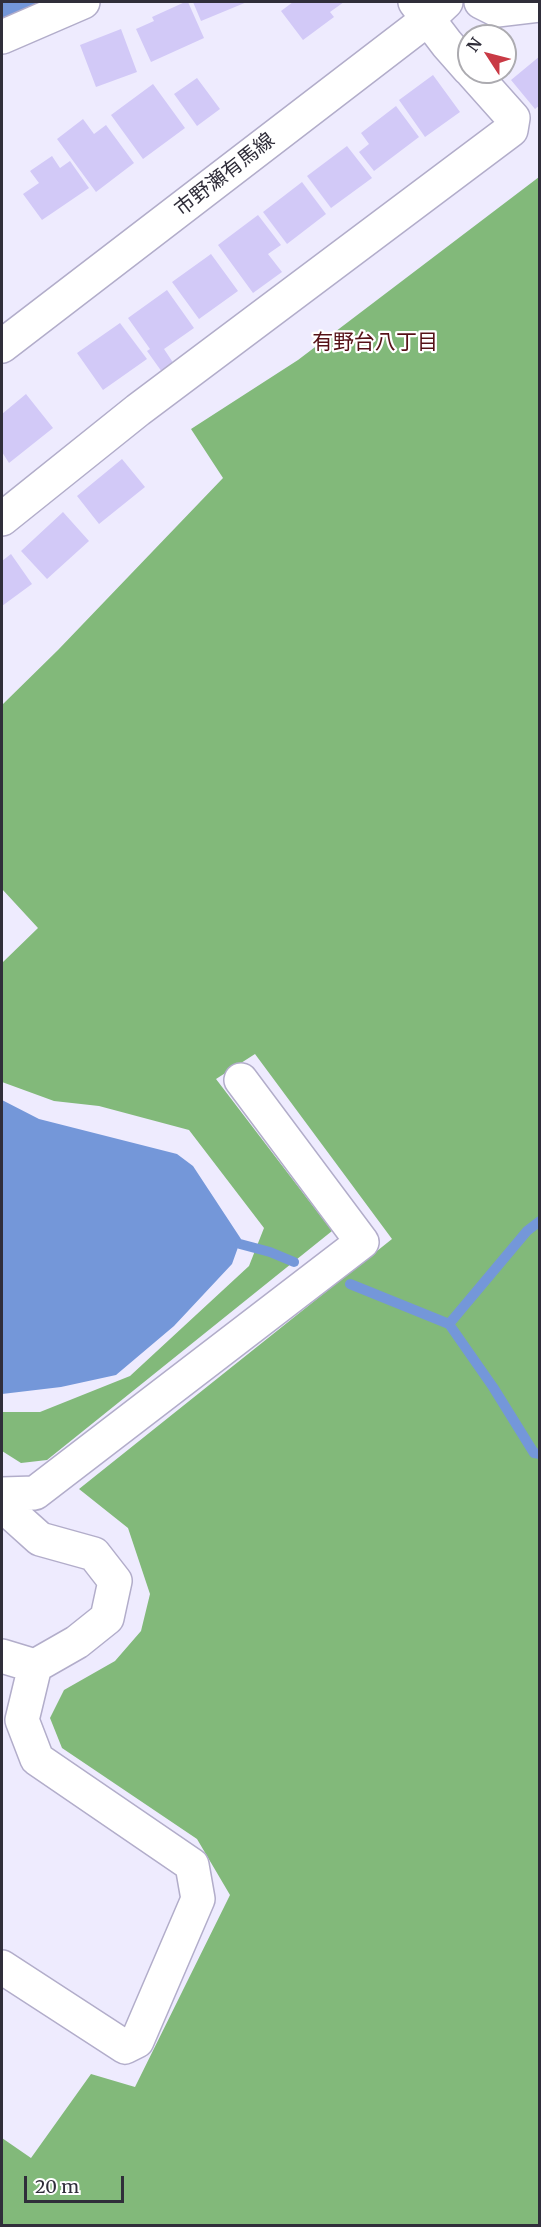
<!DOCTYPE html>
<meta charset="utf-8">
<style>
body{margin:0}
#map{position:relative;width:541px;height:2227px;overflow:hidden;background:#eeebfe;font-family:Merriweather,serif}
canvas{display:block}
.frame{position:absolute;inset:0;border:3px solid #302e3a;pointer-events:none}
.north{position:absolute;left:457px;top:24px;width:60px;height:60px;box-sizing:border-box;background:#fff;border:2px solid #acabb0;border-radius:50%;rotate:306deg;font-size:16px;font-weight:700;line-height:24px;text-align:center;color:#302e3a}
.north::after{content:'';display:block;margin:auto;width:21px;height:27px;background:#c93a45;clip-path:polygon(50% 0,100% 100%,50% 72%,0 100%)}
.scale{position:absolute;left:24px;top:2176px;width:100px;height:27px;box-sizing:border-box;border:3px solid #302e3a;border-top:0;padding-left:8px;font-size:18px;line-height:21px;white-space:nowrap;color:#302e3a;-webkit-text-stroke:4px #fff;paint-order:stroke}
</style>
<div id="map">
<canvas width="541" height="2227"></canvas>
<div class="frame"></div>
<div class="north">N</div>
<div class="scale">20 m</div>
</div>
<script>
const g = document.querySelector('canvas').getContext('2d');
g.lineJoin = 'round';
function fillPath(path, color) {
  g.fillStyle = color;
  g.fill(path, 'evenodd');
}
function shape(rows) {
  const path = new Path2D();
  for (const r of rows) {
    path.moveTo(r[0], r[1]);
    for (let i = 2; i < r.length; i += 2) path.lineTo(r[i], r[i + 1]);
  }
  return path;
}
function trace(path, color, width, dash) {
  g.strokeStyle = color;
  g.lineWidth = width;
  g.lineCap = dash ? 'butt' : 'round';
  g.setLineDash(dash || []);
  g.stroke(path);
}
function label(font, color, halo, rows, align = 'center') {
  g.font = font + ' Merriweather,"Noto Sans JP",serif';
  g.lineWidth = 4.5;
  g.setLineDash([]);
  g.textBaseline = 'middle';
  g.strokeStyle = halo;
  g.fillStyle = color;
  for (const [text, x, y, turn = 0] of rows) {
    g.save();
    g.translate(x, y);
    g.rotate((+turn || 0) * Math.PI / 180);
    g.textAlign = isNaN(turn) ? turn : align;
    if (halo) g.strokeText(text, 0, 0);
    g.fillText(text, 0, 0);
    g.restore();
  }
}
const forest = shape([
 [539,177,539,2225,2,2225,2,2138,31,2158,91,2074,135,2087,230,1895,197,1839,62,1748,50,1718,64,1690,115,1661,141,1631,150,1594,128,1528,79,1489,392,1239,255,1054,216,1079,332,1231,47,1460,21,1463,2,1451,2,1412,40,1412,130,1376,249,1266,264,1228,189,1130,99,1106,54,1101,2,1082,2,963,38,928,2,889,2,705,58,650,223,478,191,429,298,360]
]);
const water = shape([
 [2,1100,39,1119,177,1154,193,1166,241,1239,232,1264,174,1326,116,1375,61,1387,2,1394]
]);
const stream = shape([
 [240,1244,270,1252,294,1262],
 [350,1284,449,1324,493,1387,534,1453,540,1454],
 [449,1324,527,1231,540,1221]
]);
const river = shape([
 [2,16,36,2]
]);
const building = shape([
 [185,2,188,2,204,38,151,62,136,29,154,21,152,17],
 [193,2,247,2,201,21],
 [293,2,344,2,330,12,334,17,303,40,281,11],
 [121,29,137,72,96,87,80,45],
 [540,56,540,105,535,109,511,80],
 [433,75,460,112,425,137,399,100],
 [197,78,220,109,197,126,174,94],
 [153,84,185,128,143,159,111,115],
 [396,106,419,137,374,171,359,152,369,144,361,133],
 [83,119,94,134,106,125,134,163,96,192,57,139],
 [347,146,372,178,331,208,307,176],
 [52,156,60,168,70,161,89,188,42,220,23,194,39,183,30,171],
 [302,182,326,214,287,244,263,212],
 [258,215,281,245,268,254,282,272,253,293,218,245],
 [211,254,238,291,199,319,172,282],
 [167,290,194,328,164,349,174,364,162,372,147,351,150,349,128,318],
 [120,323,147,359,103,390,77,353],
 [26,394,53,428,9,463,2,452,2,414],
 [122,459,145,487,99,524,77,496],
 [63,512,89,541,47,579,21,551],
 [11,554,32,584,2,606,2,561]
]);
const minor = shape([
 [415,2,447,44,469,69],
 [481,2,497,10,540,5],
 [2,37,83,2],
 [2,519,138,410,511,130,513,118,472,72],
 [2,1494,35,1493,362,1242,241,1080],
 [2,1505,40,1539,94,1554,115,1581,107,1618,77,1642,35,1666,22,1720,37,1759,192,1865,198,1899,137,2041,125,2047,2,1967],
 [2,1656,35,1666]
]);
const major = shape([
 [2,346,428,19,446,2]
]);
const streetNames = [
 ["市野瀬有馬線",225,175,-38]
];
const neighbourhoodNames = [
 ["有野台八丁目",375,343]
];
fillPath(forest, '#82b97a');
fillPath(water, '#7497d9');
trace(stream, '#7497d9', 10);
trace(river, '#7497d9', 60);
fillPath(building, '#d2c9f7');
trace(minor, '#b2adca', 36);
trace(major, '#b2adca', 36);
trace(minor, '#fff', 33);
trace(major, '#fff', 33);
label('20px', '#302e3a', '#fff', streetNames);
label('21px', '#561117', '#fff', neighbourhoodNames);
</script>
